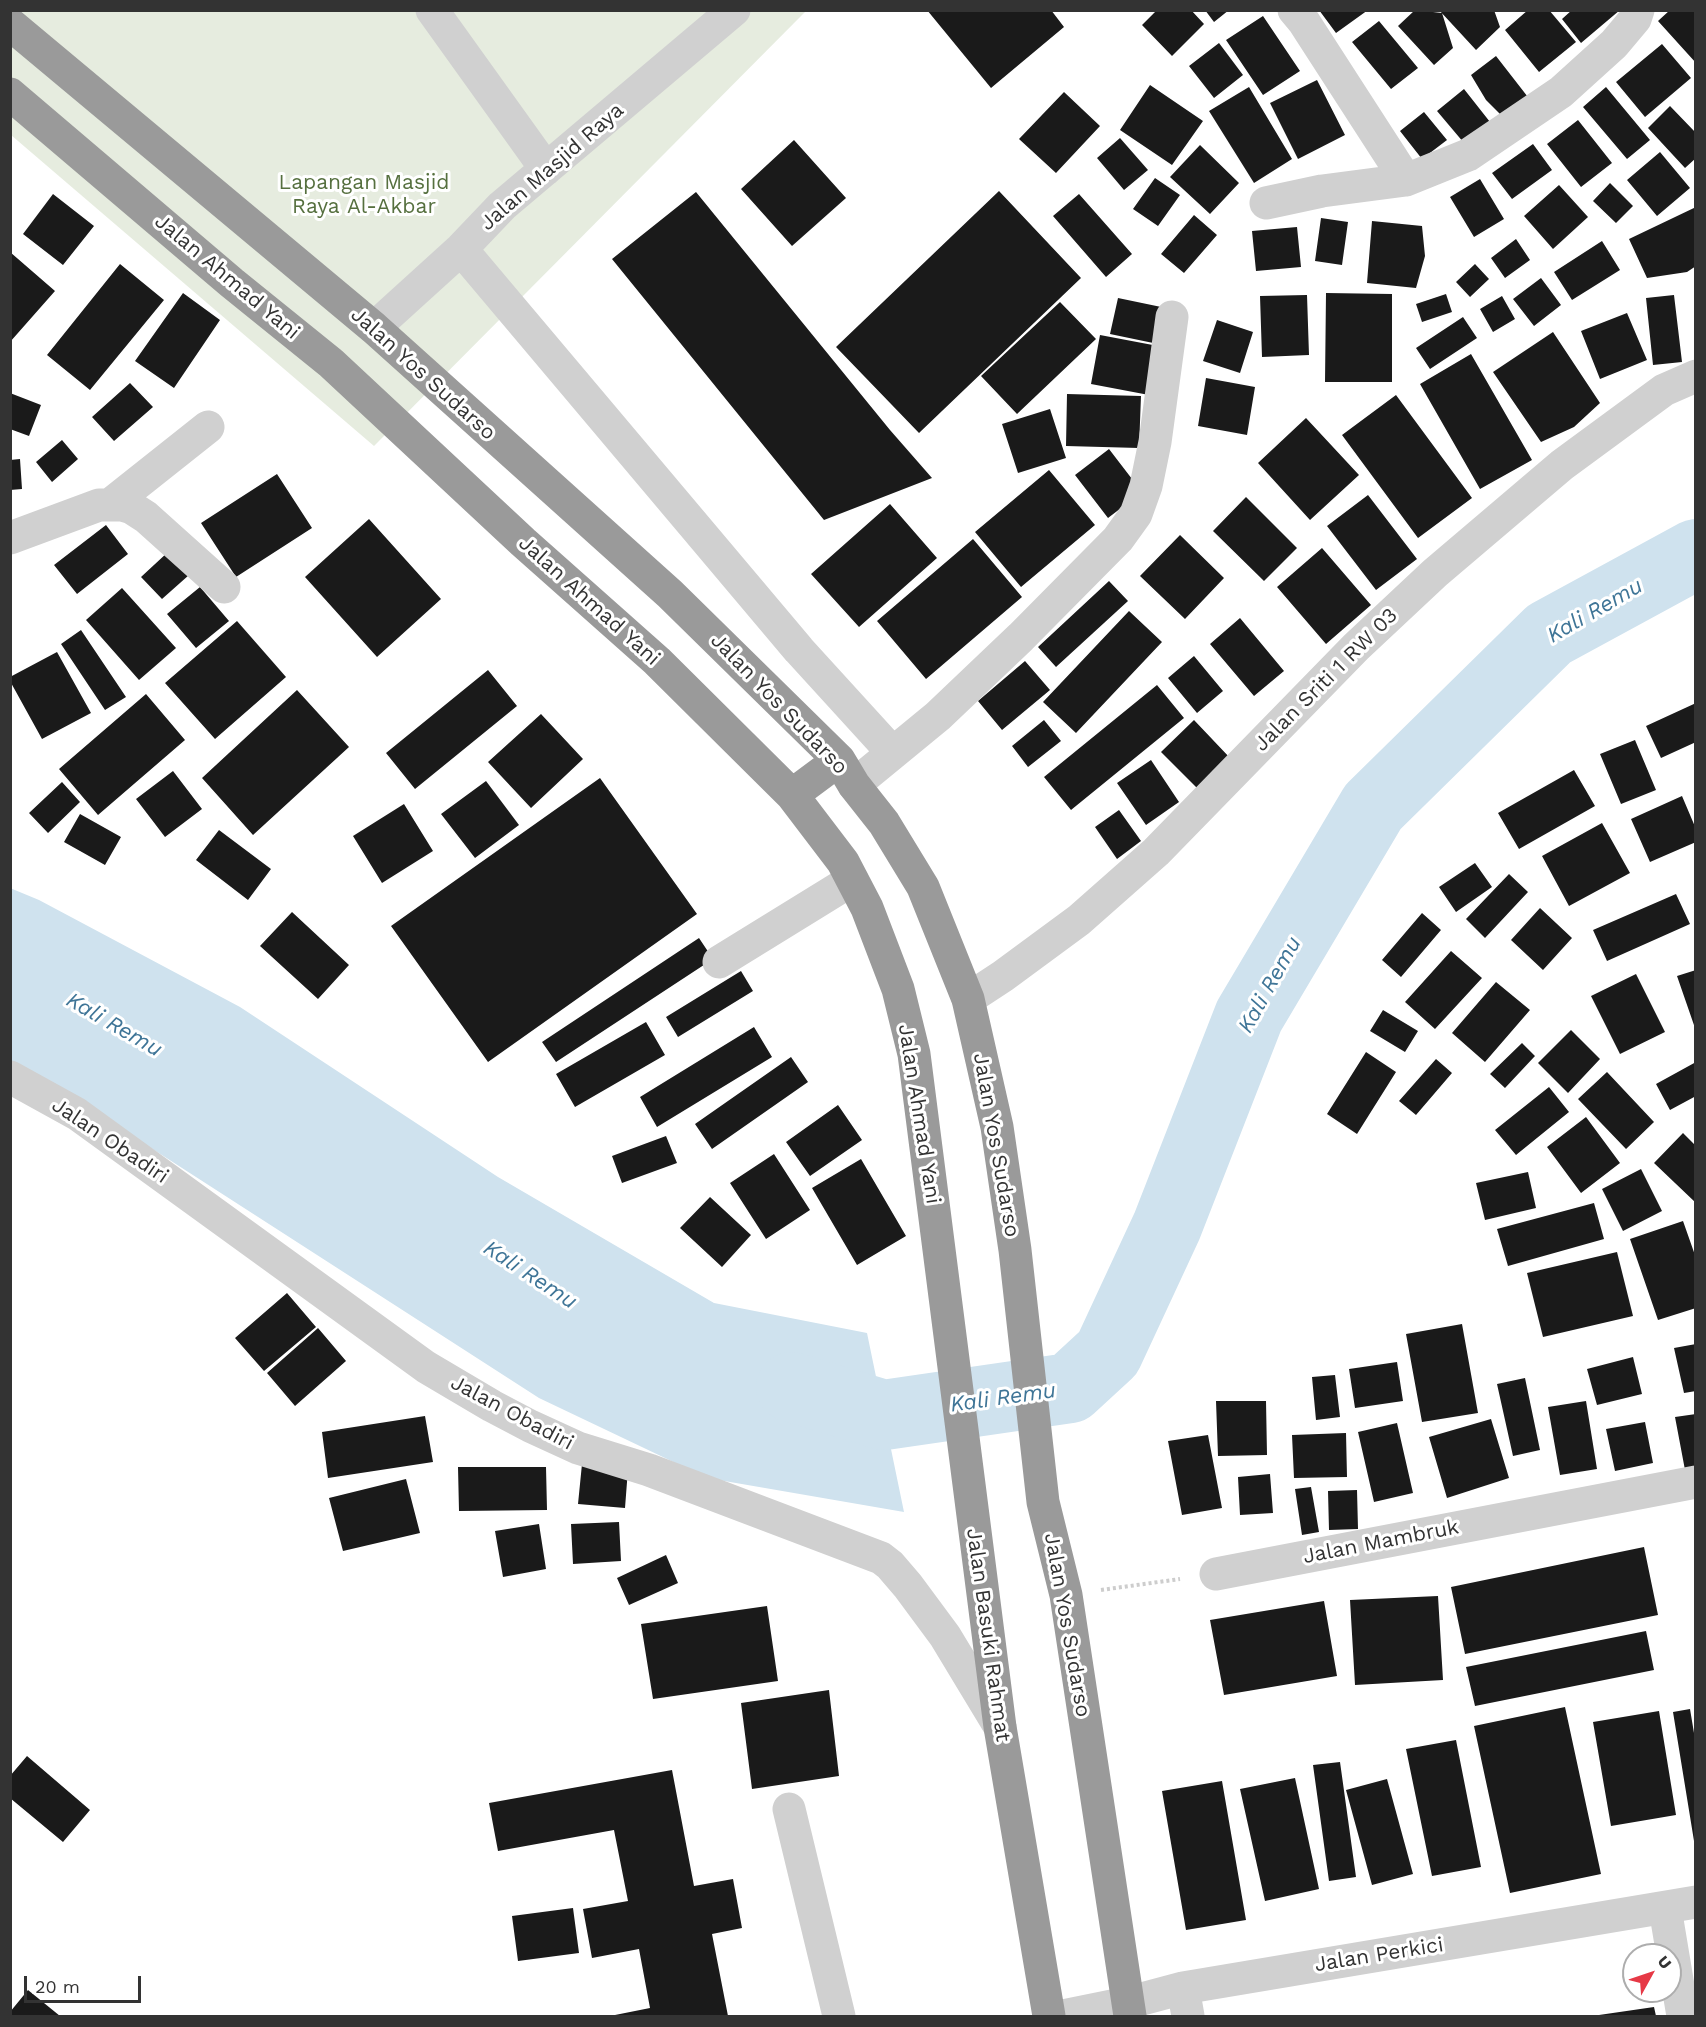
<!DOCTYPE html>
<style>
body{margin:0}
#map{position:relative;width:1706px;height:2027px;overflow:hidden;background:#fff;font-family:"Work Sans",sans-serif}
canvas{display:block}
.frame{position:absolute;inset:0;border:12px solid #333;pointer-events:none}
.north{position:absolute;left:1622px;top:1943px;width:60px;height:60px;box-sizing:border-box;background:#fff;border:2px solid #adadad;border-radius:50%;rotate:50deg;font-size:16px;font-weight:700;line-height:24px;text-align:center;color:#333}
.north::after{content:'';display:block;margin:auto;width:21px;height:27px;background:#e63946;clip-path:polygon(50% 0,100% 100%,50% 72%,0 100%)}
.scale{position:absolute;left:24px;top:1976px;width:117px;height:27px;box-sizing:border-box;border:3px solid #333;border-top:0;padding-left:8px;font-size:18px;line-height:21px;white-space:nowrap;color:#333;-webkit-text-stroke:4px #fff;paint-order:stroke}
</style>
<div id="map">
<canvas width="1706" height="2027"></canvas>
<div class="frame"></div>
<div class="north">U</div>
<div class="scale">20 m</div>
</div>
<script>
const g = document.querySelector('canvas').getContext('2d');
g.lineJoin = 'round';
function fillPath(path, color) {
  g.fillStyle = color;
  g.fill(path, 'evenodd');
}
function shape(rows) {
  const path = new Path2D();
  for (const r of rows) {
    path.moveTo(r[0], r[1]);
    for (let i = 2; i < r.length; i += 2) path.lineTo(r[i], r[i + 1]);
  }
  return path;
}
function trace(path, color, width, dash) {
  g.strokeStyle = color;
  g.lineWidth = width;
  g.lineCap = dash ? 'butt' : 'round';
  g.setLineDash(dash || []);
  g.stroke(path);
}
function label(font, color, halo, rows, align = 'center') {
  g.font = font + ' "Work Sans",sans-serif';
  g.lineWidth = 6;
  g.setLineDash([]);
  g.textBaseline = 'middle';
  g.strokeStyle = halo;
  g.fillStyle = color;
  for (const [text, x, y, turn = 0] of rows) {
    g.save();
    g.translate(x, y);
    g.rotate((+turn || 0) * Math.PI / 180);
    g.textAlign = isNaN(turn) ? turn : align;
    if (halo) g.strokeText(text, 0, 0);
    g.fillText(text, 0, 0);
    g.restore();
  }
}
const green = shape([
 [11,11,806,11,374,446,11,135]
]);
const water = shape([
 [10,888,39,900,240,1007,498,1177,714,1303,867,1333,904,1512,707,1478,539,1398,92,1110,11,1067]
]);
const river = shape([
 [791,1387,884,1415,1070,1388,1108,1353,1167,1226,1249,1016,1373,807,1549,634,1696,554]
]);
const building = shape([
 [927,10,1051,10,1064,27,991,88],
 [1157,10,1191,10,1204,24,1172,56,1142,25],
 [1205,10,1229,10,1214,22],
 [1319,10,1368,10,1336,33],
 [1415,10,1442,13,1453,48,1434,65,1398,26],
 [1439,10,1494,10,1500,27,1476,50],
 [1528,10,1549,10,1576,42,1539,72,1505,30],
 [1572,10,1620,10,1581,43,1562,19],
 [1670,10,1696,10,1696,63,1658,21],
 [1263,16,1300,71,1263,95,1226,40],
 [1379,21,1418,68,1391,89,1352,42],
 [1219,43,1243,75,1214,98,1189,66],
 [1662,44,1691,78,1645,117,1616,82],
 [1496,56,1531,101,1506,120,1486,100,1471,75],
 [1317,80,1345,135,1298,159,1270,103],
 [1150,85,1203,121,1172,165,1120,130],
 [1249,87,1292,159,1254,183,1209,111],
 [1606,87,1650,140,1627,159,1583,107],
 [1464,89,1490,122,1464,143,1437,111],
 [1064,92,1100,126,1056,173,1019,139],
 [1670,106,1696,133,1696,158,1685,168,1648,128],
 [1424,112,1447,140,1422,159,1400,131],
 [1578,120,1612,163,1581,187,1547,144],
 [1120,138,1148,170,1124,190,1097,158],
 [794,140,846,198,792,246,741,189],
 [1533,144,1552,170,1512,199,1492,173],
 [1200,145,1239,183,1210,214,1170,177],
 [1660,152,1690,188,1657,216,1627,180],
 [1155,178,1180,195,1158,226,1133,209],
 [1480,179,1504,219,1474,237,1450,197],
 [1610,183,1633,206,1616,223,1593,201],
 [1559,185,1588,217,1553,249,1524,216],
 [999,191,1081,278,919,433,836,347],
 [696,192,890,430,932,478,824,520,612,259],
 [53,194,94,226,63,265,23,234],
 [1079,194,1132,254,1106,277,1053,216],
 [1696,207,1696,266,1687,272,1647,278,1629,239],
 [1194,215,1217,235,1184,273,1161,254],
 [1321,218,1348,222,1342,265,1315,261],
 [1372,221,1422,226,1425,256,1416,288,1367,283],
 [1297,227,1301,267,1256,271,1252,231],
 [1516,239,1530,260,1505,278,1491,258],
 [1602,241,1620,270,1572,300,1554,272],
 [10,252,55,291,10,342],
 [120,264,164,300,90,390,47,355],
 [1475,264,1489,279,1470,297,1456,282],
 [1541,278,1561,305,1534,326,1513,299],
 [183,293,220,320,174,388,135,361],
 [1326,293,1392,294,1392,382,1325,382],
 [1446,294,1452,312,1422,322,1416,304],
 [1307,295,1309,355,1262,357,1260,296],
 [1674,295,1682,362,1653,365,1646,298],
 [1502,296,1515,319,1493,332,1480,309],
 [1118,298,1166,308,1158,344,1110,334],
 [1060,302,1096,339,1017,414,981,376],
 [1627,313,1647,360,1600,379,1581,331],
 [1463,317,1477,338,1430,369,1416,348],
 [1217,320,1253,332,1240,373,1203,361],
 [1553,332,1600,403,1574,427,1541,442,1493,372],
 [1100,335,1158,346,1149,395,1091,384],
 [1471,354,1532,460,1480,489,1420,384],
 [1206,378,1255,387,1247,435,1198,426],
 [130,383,153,407,114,441,92,417],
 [10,393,41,405,29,436,10,429],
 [1067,394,1141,396,1139,448,1066,446],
 [1396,395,1472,498,1418,538,1342,435],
 [1050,409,1066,458,1018,473,1002,424],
 [1306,418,1359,475,1310,520,1258,463],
 [62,440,78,459,52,482,36,462],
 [1109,449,1142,492,1108,518,1075,475],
 [20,459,22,489,10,490,10,460],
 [1049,470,1095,525,1021,587,975,532],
 [277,474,312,528,236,577,201,523],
 [1368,495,1417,559,1376,590,1327,526],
 [1246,497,1297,548,1264,581,1213,531],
 [890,504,937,558,859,627,811,574],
 [369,519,441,599,377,657,305,577],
 [106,525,128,554,77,594,54,565],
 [1180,535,1224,578,1185,619,1140,576],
 [973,539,1022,597,926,679,877,621],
 [1322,548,1371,605,1326,644,1277,587],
 [168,552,189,575,162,599,141,577],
 [1109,581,1128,601,1056,667,1038,647],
 [200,587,229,621,196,648,167,614],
 [122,588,176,648,139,680,86,620],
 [1129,611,1162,642,1076,733,1043,702],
 [1240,618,1284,671,1254,696,1210,644],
 [237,621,286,677,215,739,165,683],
 [81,630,126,697,105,710,61,644],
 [57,652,91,713,42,739,10,681,10,677],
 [1194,656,1223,691,1197,713,1168,678],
 [1025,661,1050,690,1002,730,978,701],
 [488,670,517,706,415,789,386,753],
 [1157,685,1184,718,1071,810,1044,777],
 [297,690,349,747,253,835,202,778],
 [146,694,185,740,98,815,59,769],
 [1696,703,1696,742,1661,758,1646,726],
 [541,714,583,759,531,808,488,762],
 [1044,720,1061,741,1028,767,1012,746],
 [1194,720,1231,759,1199,790,1161,752],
 [1635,740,1656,790,1621,804,1600,754],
 [1151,760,1179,802,1146,825,1117,783],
 [1574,770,1595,806,1519,849,1498,813],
 [173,771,202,809,165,837,136,799],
 [600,778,697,914,488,1062,391,926],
 [486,781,519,825,475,858,441,814],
 [62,782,80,802,48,833,29,813],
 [1682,796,1696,829,1696,842,1650,862,1631,819],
 [404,804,433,851,382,883,353,836],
 [1119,810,1141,841,1117,859,1095,827],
 [80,814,121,837,105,865,64,842],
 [1602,823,1630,873,1569,906,1542,856],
 [219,830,271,869,248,900,196,860],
 [1475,863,1492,887,1456,912,1439,887],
 [1509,874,1528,892,1485,938,1466,919],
 [1676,894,1690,924,1607,961,1593,930],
 [1540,908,1572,938,1543,970,1511,940],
 [292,912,349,965,318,999,260,946],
 [1422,913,1441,930,1401,977,1382,960],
 [699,938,713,959,556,1062,542,1042],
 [1451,951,1482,978,1435,1029,1405,1002],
 [1696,970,1696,1028,1695,1028,1677,976],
 [741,971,753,991,678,1037,666,1017],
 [1636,974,1665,1032,1620,1054,1591,996],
 [1496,982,1530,1010,1485,1062,1452,1033],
 [1383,1010,1418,1031,1405,1052,1370,1031],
 [646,1022,665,1055,575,1107,556,1074],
 [754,1027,772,1057,657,1127,640,1097],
 [1571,1030,1600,1059,1568,1093,1538,1063],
 [1522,1043,1535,1056,1505,1088,1490,1074],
 [1366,1052,1396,1072,1357,1134,1327,1114],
 [791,1057,808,1082,712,1149,695,1124],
 [1436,1059,1452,1073,1416,1115,1399,1101],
 [1696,1062,1696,1096,1670,1110,1656,1084],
 [1607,1072,1654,1122,1626,1149,1578,1099],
 [1549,1087,1569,1112,1516,1155,1495,1130],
 [838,1105,862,1140,810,1176,786,1142],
 [1586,1117,1620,1163,1581,1193,1547,1147],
 [1683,1133,1696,1146,1696,1203,1654,1163],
 [666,1136,677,1163,622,1183,612,1156],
 [774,1154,810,1210,766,1239,730,1183],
 [861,1159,906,1236,857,1265,812,1188],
 [1641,1169,1662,1211,1623,1231,1602,1189],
 [1528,1172,1536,1208,1485,1220,1476,1183],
 [710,1197,751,1235,722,1267,680,1228],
 [1594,1203,1604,1239,1508,1266,1497,1229],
 [1683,1221,1696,1258,1696,1308,1658,1320,1630,1239],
 [1617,1252,1633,1316,1543,1337,1527,1273],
 [287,1293,316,1327,264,1371,235,1338],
 [1462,1324,1478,1413,1422,1422,1406,1334],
 [318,1328,346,1361,295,1406,267,1373],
 [1696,1344,1696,1391,1684,1393,1674,1348],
 [1633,1357,1642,1394,1597,1405,1587,1369],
 [1397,1362,1403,1401,1355,1408,1349,1369],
 [1335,1375,1340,1417,1316,1420,1312,1377],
 [1525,1378,1540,1450,1513,1456,1497,1384],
 [1216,1401,1266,1401,1267,1455,1218,1456],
 [1586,1401,1597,1469,1560,1475,1548,1407],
 [1696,1414,1696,1468,1685,1470,1675,1417],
 [425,1416,433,1462,328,1478,322,1432],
 [1491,1419,1509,1478,1447,1498,1429,1437],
 [1645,1422,1653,1463,1615,1471,1606,1429],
 [1397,1423,1413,1493,1374,1502,1358,1432],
 [1346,1433,1347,1477,1294,1478,1292,1435],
 [1208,1435,1222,1508,1182,1515,1168,1441],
 [582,1464,628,1469,625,1508,578,1504],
 [458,1467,546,1467,547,1510,459,1511],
 [1270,1474,1273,1513,1240,1515,1238,1477],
 [406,1479,420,1533,343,1551,329,1498],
 [1311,1487,1319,1532,1302,1535,1295,1489],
 [1357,1490,1358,1529,1329,1530,1328,1491],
 [619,1522,621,1561,573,1564,571,1524],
 [539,1524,546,1569,503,1577,495,1531],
 [1644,1547,1658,1615,1465,1654,1451,1587],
 [666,1555,678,1583,629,1605,617,1578],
 [1438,1596,1443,1680,1355,1685,1350,1600],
 [1324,1601,1337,1676,1224,1695,1210,1620],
 [767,1606,778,1681,653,1699,641,1624],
 [1646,1631,1654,1670,1475,1706,1466,1667],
 [829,1690,839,1776,752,1789,741,1703],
 [1565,1707,1601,1874,1510,1893,1474,1726],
 [1690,1709,1696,1745,1694,1841,1673,1712],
 [1659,1711,1676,1815,1611,1826,1593,1722],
 [1456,1740,1481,1867,1432,1876,1406,1749],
 [27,1756,90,1810,63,1842,10,1798,10,1776],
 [1340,1762,1356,1877,1329,1881,1313,1765],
 [672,1770,694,1886,733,1879,742,1928,712,1934,728,2016,610,2016,650,2008,639,1949,592,1958,583,1909,628,1901,614,1830,498,1851,489,1803],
 [1295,1778,1319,1889,1265,1901,1240,1789],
 [1387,1779,1413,1874,1372,1885,1346,1790],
 [1222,1781,1246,1920,1186,1930,1162,1791],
 [573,1908,579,1953,518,1961,512,1916],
 [28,1990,60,2016,10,2016,10,2012],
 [1654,2007,1656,2016,1599,2016,1599,2015]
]);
const path = shape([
 [1101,1590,1180,1579]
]);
const minor = shape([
 [432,10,546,169],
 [1294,10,1304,22,1406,180],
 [1266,203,1322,191,1406,180,1468,155,1561,92,1614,44,1635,19,1638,10],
 [461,249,799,650,892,752],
 [374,328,461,249,502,206,734,10],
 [111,504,208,427],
 [10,538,99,505,122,505,132,508,146,517,224,587],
 [854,785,938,716,1021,637,1118,539,1136,514,1146,486,1155,442,1172,317],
 [719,962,852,880],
 [968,999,1003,976,1079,920,1156,852,1356,647,1435,573,1562,465,1664,390,1696,376],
 [10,1077,77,1114,426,1367,492,1406,530,1426,578,1448,649,1470,881,1558,890,1565,908,1586,945,1636,1000,1727],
 [1216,1574,1696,1482],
 [789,1809,839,2016],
 [1665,1908,1683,2016],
 [1183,1988,1188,2016],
 [1063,2016,1127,2003,1183,1988,1696,1902]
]);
const highway = shape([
 [10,24,374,328,670,594,839,760,854,785,884,823,923,887,968,999,997,1127,1015,1250,1043,1502,1066,1595,1130,2016],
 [10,94,232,283,331,363,523,542,657,661,792,795,843,862,867,908,898,989,914,1054,1000,1727,1049,2016],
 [792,795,839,760]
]);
const streetNames = [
 ["Jalan Masjid Raya",552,167,-41],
 ["Jalan Ahmad Yani",227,277,40],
 ["Jalan Yos Sudarso",423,374,42],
 ["Jalan Ahmad Yani",589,601,42],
 ["Jalan Sriti 1 RW 03",1326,680,-45],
 ["Jalan Yos Sudarso",779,704,46],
 ["Jalan Ahmad Yani",919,1114,81],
 ["Jalan Obadiri",110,1141,34],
 ["Jalan Yos Sudarso",996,1145,80],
 ["Jalan Obadiri",512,1413,28],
 ["Jalan Mambruk",1381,1542,-11],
 ["Jalan Yos Sudarso",1067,1625,80],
 ["Jalan Basuki Rahmat",988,1635,82],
 ["Jalan Perkici",1379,1955,-9]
];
const parkNames = [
 ["Lapangan Masjid",364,183],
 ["Raya Al-Akbar",364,207]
];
const waterNames = [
 ["Kali Remu",1595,611,-30],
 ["Kali Remu",1270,985,-61],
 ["Kali Remu",114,1025,30],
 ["Kali Remu",530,1275,33],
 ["Kali Remu",1003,1398,-8]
];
fillPath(green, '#e6ecdf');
fillPath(water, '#cfe2ee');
trace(river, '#cfe2ee', 70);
fillPath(building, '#1a1a1a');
trace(path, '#cdcdcd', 4, [3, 3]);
trace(minor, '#d0d0d0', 33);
trace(highway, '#9a9a9a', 33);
label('21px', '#333', '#fff', streetNames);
label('21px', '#56703f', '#fff', parkNames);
label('italic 22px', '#3f7597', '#fff', waterNames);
</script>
